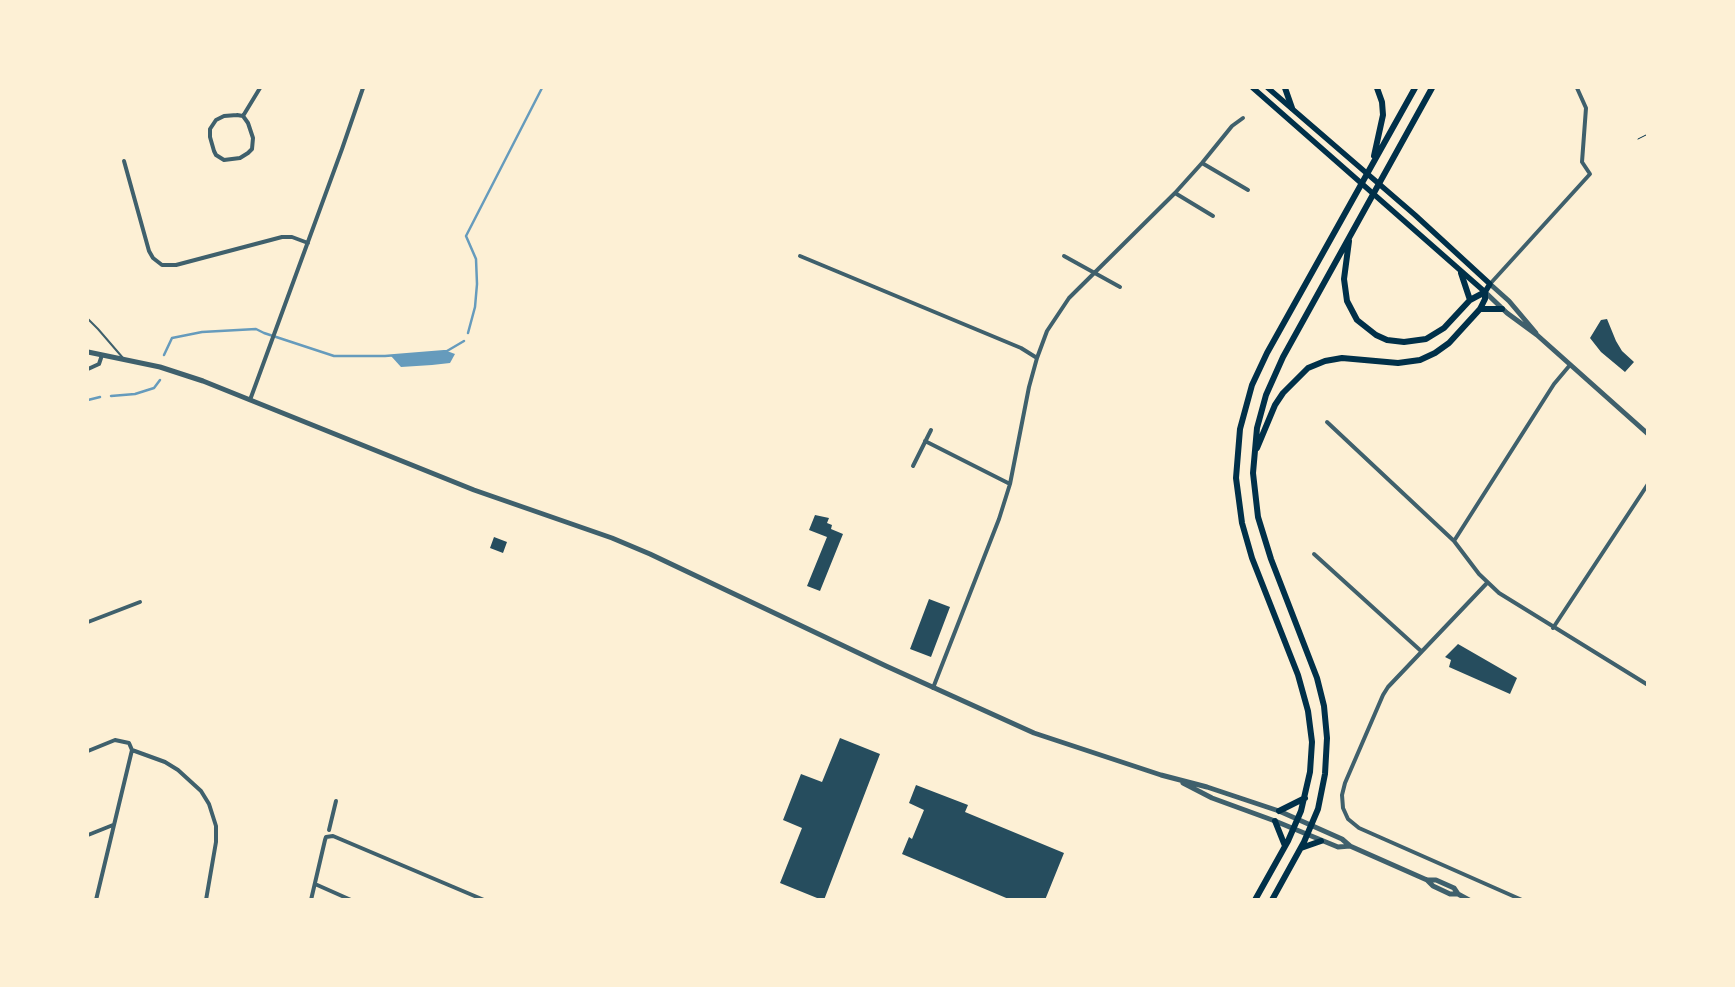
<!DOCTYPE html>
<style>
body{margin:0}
#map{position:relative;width:1735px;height:987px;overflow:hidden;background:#fdf0d5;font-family:Mulish,sans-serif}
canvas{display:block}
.frame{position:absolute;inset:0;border:89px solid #fdf0d5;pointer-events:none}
</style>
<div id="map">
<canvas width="1735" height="987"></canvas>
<div class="frame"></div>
</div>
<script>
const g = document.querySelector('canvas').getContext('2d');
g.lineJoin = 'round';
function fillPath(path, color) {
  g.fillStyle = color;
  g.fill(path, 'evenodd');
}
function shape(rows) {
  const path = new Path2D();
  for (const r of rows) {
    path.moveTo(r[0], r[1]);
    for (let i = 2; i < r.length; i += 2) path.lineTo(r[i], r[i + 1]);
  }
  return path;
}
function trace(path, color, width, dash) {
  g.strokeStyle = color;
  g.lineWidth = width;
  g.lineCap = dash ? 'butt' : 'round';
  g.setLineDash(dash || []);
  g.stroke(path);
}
const water = shape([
 [447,351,455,354,450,363,432,365,401,367,391,356]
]);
const stream = shape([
 [468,333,475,307,477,284,476,259,466,236,542,88],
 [164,355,172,338,202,332,256,329,264,333,334,356,385,356,447,351,464,341],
 [111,396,135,394,154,388,160,380],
 [88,400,100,397]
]);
const building = shape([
 [1607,319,1616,341,1622,351,1634,362,1625,372,1601,352,1590,338,1601,320],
 [815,515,829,518,827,523,832,525,831,529,843,534,820,591,807,586,827,537,809,530],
 [494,537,507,542,503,553,490,548],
 [929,599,950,607,931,657,910,649],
 [1458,644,1517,678,1510,694,1449,667,1451,660,1445,657],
 [840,738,880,754,824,900,822,900,780,883,802,828,783,820,801,774,822,782],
 [916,785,968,805,965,812,1064,853,1045,900,1011,900,902,854,909,837,912,839,924,810,909,803]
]);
const path = shape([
 [1638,139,1648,134]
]);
const service = shape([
 [88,319,98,329,123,358]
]);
const minor = shape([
 [237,115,243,116,248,123,253,138,252,149,248,153,240,158,224,160,216,155,214,151,210,137,210,129,216,120,224,116,237,115],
 [243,116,260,88],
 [124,161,149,251,153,258,162,265,176,265,282,237,292,237,308,243],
 [1202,163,1248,190],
 [1175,193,1213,216],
 [800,256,1021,348,1037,358],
 [1064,256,1120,287],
 [1490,284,1590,174,1582,162,1586,108,1577,88],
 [88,369,99,364,102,355],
 [250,400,342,149,363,88],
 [1327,422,1454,541,1554,384,1570,365],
 [925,441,1010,484],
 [913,466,931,430],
 [1454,541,1479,574,1499,593,1648,685],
 [1314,554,1421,651],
 [1487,583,1388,687,1383,695,1345,783,1342,795,1343,808,1348,819,1359,828,1522,900],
 [88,622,140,602],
 [1553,628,1648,484],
 [933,688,999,519,1010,484,1029,387,1037,358,1047,331,1069,298,1175,193,1202,163,1232,126,1243,118],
 [132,750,165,762,178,770,201,791,209,804,216,826,216,842,206,900],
 [88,751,115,740,129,743,132,750],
 [329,830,336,801],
 [88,835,113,825],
 [315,884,351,900],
 [96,900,132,750],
 [311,900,325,840,326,837,333,836,484,900]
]);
const tertiary = shape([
 [1490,284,1509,301,1536,333],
 [1485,292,1507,313,1537,335,1648,434],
 [88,352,160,367,203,381,474,490,612,538,650,554,886,666,1034,733,1161,775,1207,787,1279,811,1342,839,1350,846,1427,880,1436,880,1454,888,1458,894,1469,900],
 [1183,783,1212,798,1275,821,1338,847,1350,846],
 [1427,880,1433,886,1450,894,1458,894]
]);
const secondary = shape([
 [1253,88,1485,292,1490,284,1415,215,1268,88]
]);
const primary = shape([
 [1285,88,1292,108],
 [1374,156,1383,115,1382,102,1377,88],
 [1461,273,1470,300],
 [1480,309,1502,309],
 [1257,448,1275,405,1283,393,1308,368,1325,361,1342,358,1398,363,1420,360,1435,353,1449,343,1480,309,1485,299,1485,292,1470,300,1444,328,1426,339,1404,342,1387,340,1376,335,1357,320,1347,301,1344,279,1349,241],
 [1279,811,1305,798],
 [1275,821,1285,846],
 [1301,848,1321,841],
 [1255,900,1288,841,1301,811,1310,772,1312,742,1308,711,1298,675,1252,558,1242,523,1236,478,1240,429,1252,385,1267,353,1415,88],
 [1272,900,1304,842,1318,809,1325,774,1327,738,1324,706,1317,678,1271,559,1258,517,1253,473,1257,428,1266,395,1283,357,1432,88]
]);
fillPath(water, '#669bbc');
trace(stream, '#669bbc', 2.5);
fillPath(building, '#264d5e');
trace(path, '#003049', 1);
trace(service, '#3f606c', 2);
trace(minor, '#3f606c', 4);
trace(tertiary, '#3f606c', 5);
trace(secondary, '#003049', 5.5);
trace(primary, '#003049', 6);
</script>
